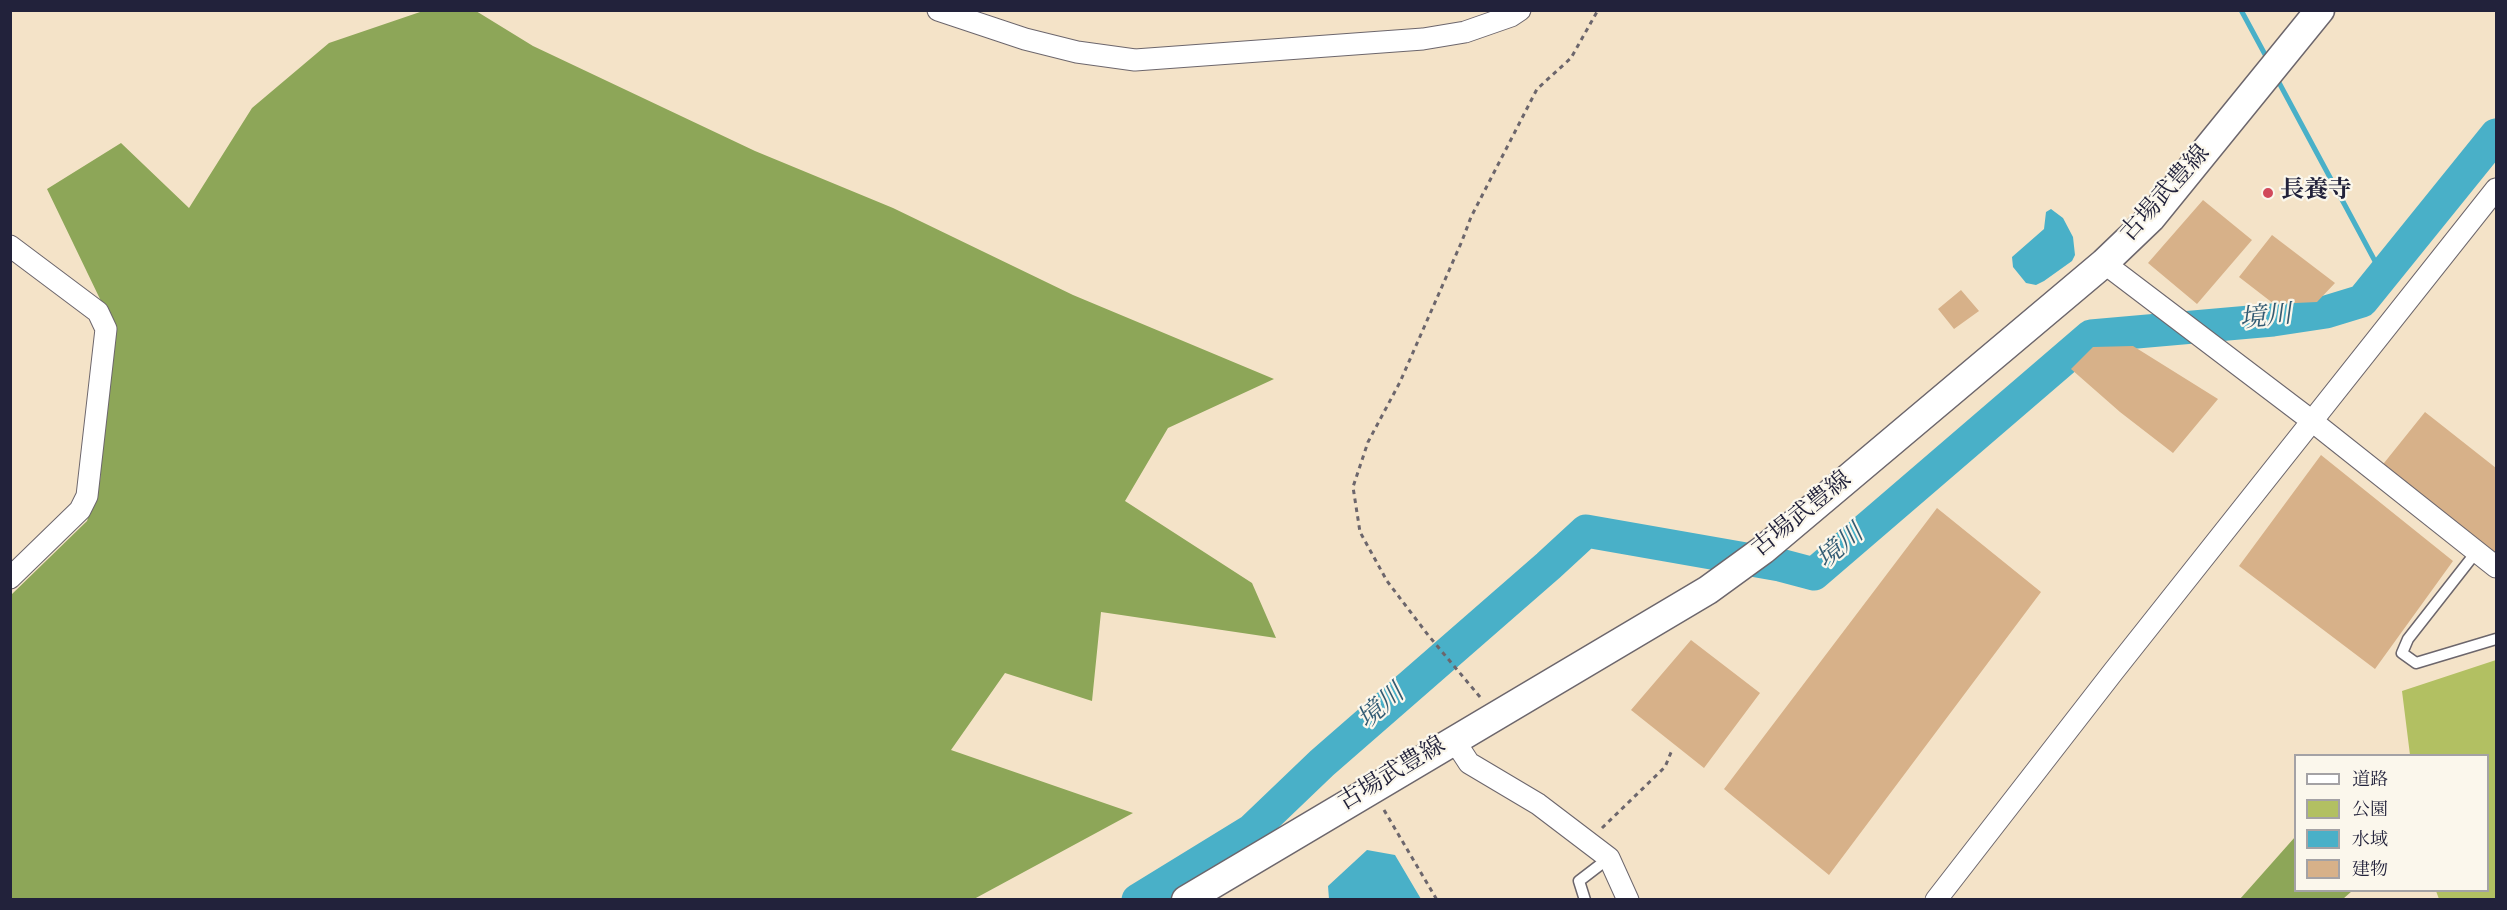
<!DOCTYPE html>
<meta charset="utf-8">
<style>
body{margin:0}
#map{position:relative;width:2507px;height:910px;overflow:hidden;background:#f4e3c8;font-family:"Sorts Mill Goudy","Noto Serif JP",serif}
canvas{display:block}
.frame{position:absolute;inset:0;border:12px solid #22223b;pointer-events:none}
.legend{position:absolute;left:2294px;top:754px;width:195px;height:138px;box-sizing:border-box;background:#fbf7ec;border:2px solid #a4a2a5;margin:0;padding:8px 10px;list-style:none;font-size:18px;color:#22223b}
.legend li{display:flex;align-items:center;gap:12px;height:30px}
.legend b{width:30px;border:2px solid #a4a2a5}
</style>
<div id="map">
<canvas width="2507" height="910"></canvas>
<div class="frame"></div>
<ul class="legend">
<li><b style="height:8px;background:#fff"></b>道路</li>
<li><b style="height:16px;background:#b2c062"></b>公園</li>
<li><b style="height:16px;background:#49b0c8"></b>水域</li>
<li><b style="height:16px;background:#d7b189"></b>建物</li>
</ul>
</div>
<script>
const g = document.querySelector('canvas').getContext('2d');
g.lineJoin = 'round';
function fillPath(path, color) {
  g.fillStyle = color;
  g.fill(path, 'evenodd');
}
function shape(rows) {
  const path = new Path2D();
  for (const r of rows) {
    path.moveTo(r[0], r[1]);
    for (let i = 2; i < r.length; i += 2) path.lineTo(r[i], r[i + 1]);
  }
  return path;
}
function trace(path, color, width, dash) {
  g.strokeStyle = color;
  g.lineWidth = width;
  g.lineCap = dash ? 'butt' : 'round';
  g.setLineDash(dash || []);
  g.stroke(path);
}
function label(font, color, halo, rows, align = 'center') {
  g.font = font + ' "Sorts Mill Goudy","Noto Serif JP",serif';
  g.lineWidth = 4.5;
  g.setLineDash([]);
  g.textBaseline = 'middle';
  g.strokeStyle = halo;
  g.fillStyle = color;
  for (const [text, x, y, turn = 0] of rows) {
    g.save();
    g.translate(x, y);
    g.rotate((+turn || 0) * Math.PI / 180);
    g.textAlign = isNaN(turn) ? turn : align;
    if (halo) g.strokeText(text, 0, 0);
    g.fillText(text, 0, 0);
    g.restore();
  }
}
const green = shape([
 [2496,660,2496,899,2439,899,2436,891,2488,890,2488,756,2410,755,2402,691]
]);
const forest = shape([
 [423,11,476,11,533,46,755,151,893,208,1073,295,1274,379,1168,428,1125,501,1252,583,1276,638,1101,612,1092,701,1005,673,951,750,1133,813,974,899,11,900,11,595,87,521,100,481,113,326,47,189,121,143,189,208,252,108,329,43],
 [2295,837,2296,890,2352,891,2343,899,2240,899]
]);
const water = shape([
 [2051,209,2063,218,2073,237,2075,255,2072,261,2044,281,2036,285,2026,283,2013,267,2012,257,2044,229,2046,212],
 [1367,850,1395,855,1421,899,1329,899,1328,886]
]);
const stream = shape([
 [2241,10,2268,60],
 [2276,77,2383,276]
]);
const river = shape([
 [1138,900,1252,830,1322,763,1548,566,1586,531,1780,565,1814,574,2091,336,2273,320,2326,312,2362,301,2496,135]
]);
const building = shape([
 [2203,200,2252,240,2197,304,2148,263],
 [2272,235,2335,283,2317,302,2274,304,2239,277],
 [1961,290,1979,311,1954,329,1938,309],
 [2133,346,2218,399,2173,453,2120,412,2071,369,2093,347],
 [2425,412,2496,468,2496,552,2489,562,2376,473],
 [2321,455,2453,561,2375,669,2239,566],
 [1937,508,2041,592,1829,875,1724,789],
 [1691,640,1760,693,1704,768,1631,710]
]);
const path = shape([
 [1480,697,1428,635,1387,581,1360,532,1353,487,1368,442,1400,382,1462,241,1471,217,1537,89,1571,58,1598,10],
 [1384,810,1437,900],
 [1602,828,1665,767,1672,750]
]);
const lane = shape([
 [2477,551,2408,639,2402,653,2416,663,2496,639],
 [1585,900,1579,881,1609,858]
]);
const street = shape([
 [938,10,1025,39,1077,52,1135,60,1423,39,1465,32,1511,16,1520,10],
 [10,246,98,312,106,329,87,496,80,510,10,578],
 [2104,263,2312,421,2496,567],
 [1454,740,1469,763,1538,804,1609,858,1628,900],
 [1936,900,2113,672,2496,189]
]);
const secondary = shape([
 [1186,900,1708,590,1763,550,2104,263,2151,218,2320,10]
]);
const markers = [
 [2268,193,6,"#d1495b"]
];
const poiNames = [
 ["長養寺",2280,193]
];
const streetNames = [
 ["古場武豊線",2167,195,-48],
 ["古場武豊線",1803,516,-39],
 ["古場武豊線",1393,776,-31]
];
const waterNames = [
 ["境川",2266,320,-6],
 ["境川",1842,549,-40],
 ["境川",1383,709,-41]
];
fillPath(green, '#b2c062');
fillPath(forest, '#8da658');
fillPath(water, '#49b0c8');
trace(stream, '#49b0c8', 5);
trace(river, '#49b0c8', 33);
fillPath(building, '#d7b189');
trace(lane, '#6c666c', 13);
trace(street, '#6c666c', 23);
trace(secondary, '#6c666c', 31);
trace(path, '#6c666c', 3, [4.5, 4.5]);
trace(lane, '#fff', 10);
trace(street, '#fff', 21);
trace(secondary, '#fff', 28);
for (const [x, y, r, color] of markers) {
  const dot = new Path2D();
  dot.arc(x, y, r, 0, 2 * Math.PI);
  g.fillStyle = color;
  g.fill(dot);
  trace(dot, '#fbf7ec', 2);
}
label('bold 24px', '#22223b', '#fbf7ec', poiNames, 'left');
label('24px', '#22223b', '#fbf7ec', streetNames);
label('italic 26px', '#325b73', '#fbf7ec', waterNames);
</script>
